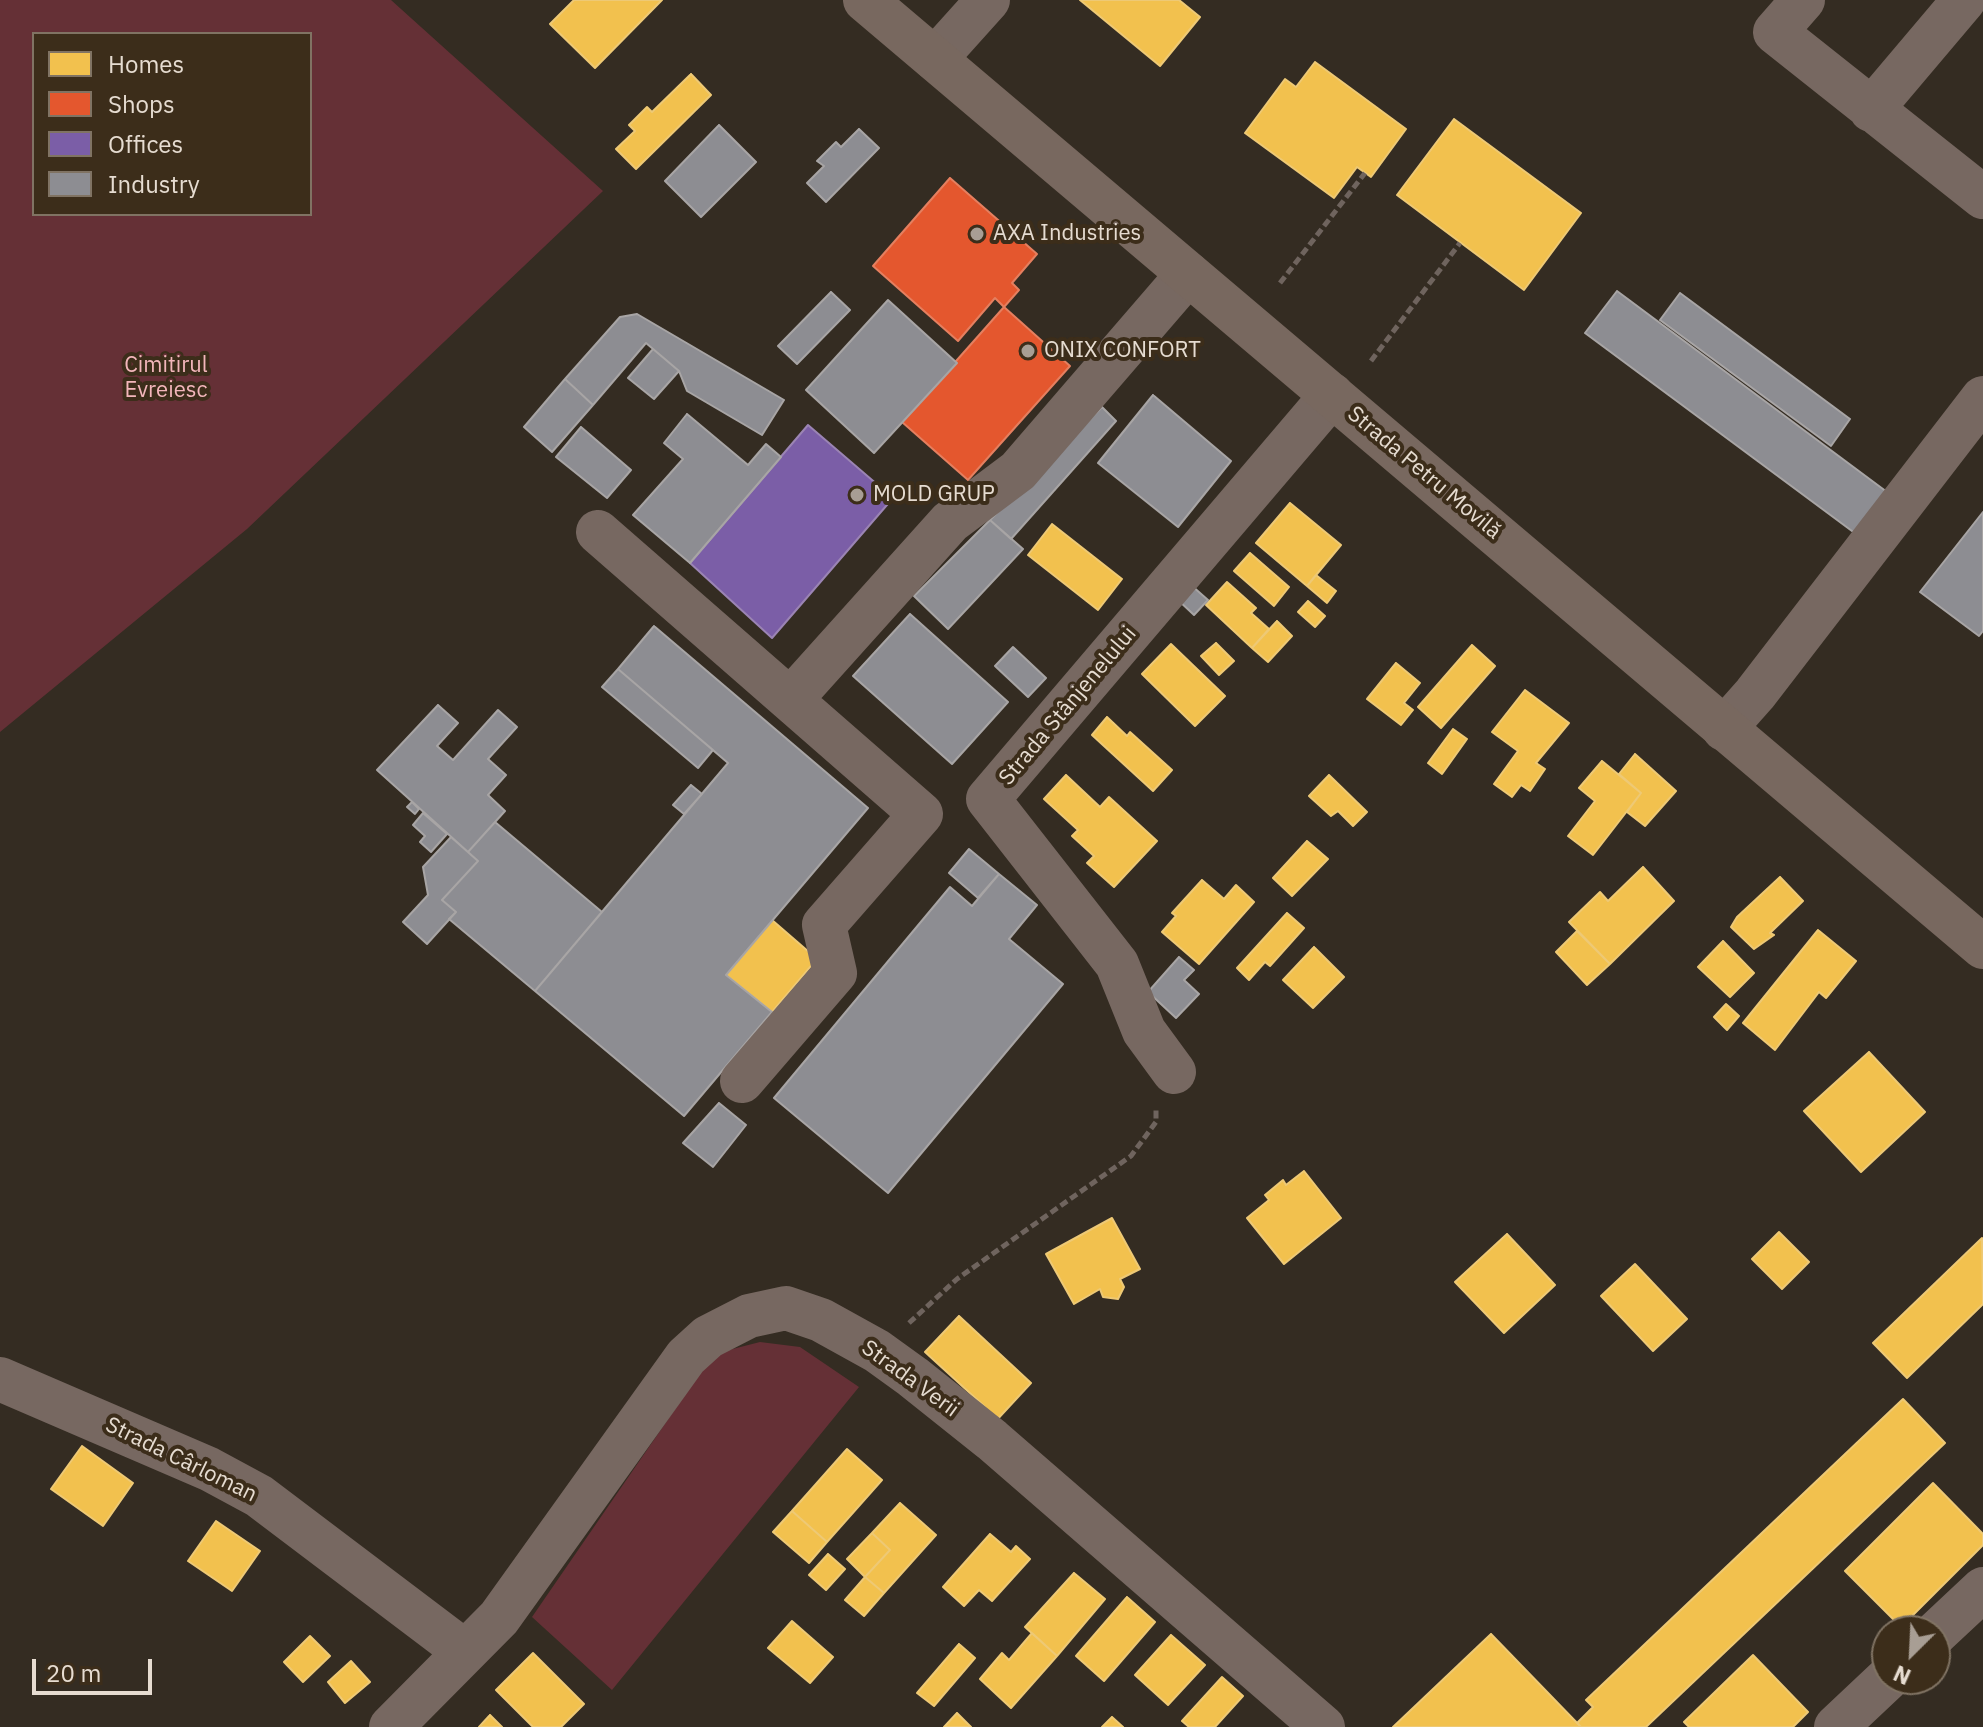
<!DOCTYPE html>
<meta charset="utf-8">
<style>
body{margin:0}
#map{position:relative;width:1983px;height:1727px;overflow:hidden;background:#342c22;font-family:"IBM Plex Sans",sans-serif}
canvas{display:block}
.legend{position:absolute;left:32px;top:32px;width:280px;height:184px;box-sizing:border-box;background:#3c2d1a;border:2px solid #807363;margin:0;padding:10px 14px;list-style:none;font-size:24px;color:#e6dcd1}
.legend li{display:flex;align-items:center;gap:16px;height:40px}
.legend b{width:40px;border:2px solid #807363}
.north{position:absolute;left:1871px;top:1615px;width:80px;height:80px;box-sizing:border-box;background:#3c2d1a;border:2px solid #807363;border-radius:50%;rotate:204deg;font-size:22px;font-weight:700;line-height:32px;text-align:center;color:#e6dcd1}
.north::after{content:'';display:block;margin:auto;width:28px;height:36px;background:#a89e94;clip-path:polygon(50% 0,100% 100%,50% 72%,0 100%)}
.scale{position:absolute;left:32px;top:1659px;width:120px;height:36px;box-sizing:border-box;border:4px solid #e6dcd1;border-top:0;padding-left:10px;font-size:24px;line-height:28px;white-space:nowrap;color:#e6dcd1;-webkit-text-stroke:6px #3c2d1a;paint-order:stroke}
</style>
<div id="map">
<canvas width="1983" height="1727"></canvas>
<ul class="legend">
<li><b style="height:22px;background:#f2c14e"></b>Homes</li>
<li><b style="height:22px;background:#e4572e"></b>Shops</li>
<li><b style="height:22px;background:#7b5ea7"></b>Offices</li>
<li><b style="height:22px;background:#8d8d92"></b>Industry</li>
</ul>
<div class="north">N</div>
<div class="scale">20 m</div>
</div>
<script>
const g = document.querySelector('canvas').getContext('2d');
g.lineJoin = 'round';
function fillPath(path, color) {
  g.fillStyle = color;
  g.fill(path, 'evenodd');
}
function shape(rows) {
  const path = new Path2D();
  for (const r of rows) {
    path.moveTo(r[0], r[1]);
    for (let i = 2; i < r.length; i += 2) path.lineTo(r[i], r[i + 1]);
  }
  return path;
}
function trace(path, color, width, dash) {
  g.strokeStyle = color;
  g.lineWidth = width;
  g.lineCap = dash ? 'butt' : 'round';
  g.setLineDash(dash || []);
  g.stroke(path);
}
function label(font, color, halo, rows, align = 'center') {
  g.font = font + ' "IBM Plex Sans",sans-serif';
  g.lineWidth = 8;
  g.setLineDash([]);
  g.textBaseline = 'middle';
  g.strokeStyle = halo;
  g.fillStyle = color;
  for (const [text, x, y, turn = 0] of rows) {
    g.save();
    g.translate(x, y);
    g.rotate((+turn || 0) * Math.PI / 180);
    g.textAlign = isNaN(turn) ? turn : align;
    if (halo) g.strokeText(text, 0, 0);
    g.fillText(text, 0, 0);
    g.restore();
  }
}
const green = shape([
 [0,0,391,0,603,191,247,529,0,732],
 [34,34,310,34,310,214,34,214],
 [760,1342,800,1347,859,1387,612,1690,532,1617,713,1354]
]);
const homes = shape([
 [574,0,662,0,595,68,550,24,574,0],
 [1080,0,1179,0,1200,17,1160,66,1080,0],
 [1315,62,1406,129,1371,177,1357,167,1334,198,1245,133,1285,79,1296,87,1315,62],
 [691,74,711,95,636,169,616,149,635,131,629,125,647,107,652,112,691,74],
 [1454,119,1581,213,1524,290,1397,195,1454,119],
 [1290,503,1341,545,1307,586,1256,543,1290,503],
 [1052,524,1122,579,1098,610,1028,555,1052,524],
 [1250,553,1289,587,1274,606,1234,571,1250,553],
 [1316,575,1336,591,1327,603,1307,586,1316,575],
 [1227,582,1256,608,1251,613,1269,629,1252,648,1206,605,1227,582],
 [1308,601,1325,616,1315,627,1298,612,1308,601],
 [1277,621,1292,636,1268,662,1252,648,1277,621],
 [1216,643,1234,661,1219,675,1201,656,1216,643],
 [1171,644,1225,696,1195,726,1142,674,1171,644],
 [1472,645,1495,666,1441,728,1418,707,1472,645],
 [1396,663,1420,683,1404,703,1413,710,1401,725,1367,699,1396,663],
 [1525,690,1569,723,1536,763,1545,769,1530,791,1521,785,1512,797,1494,784,1518,751,1492,732,1525,690],
 [1107,717,1127,736,1130,732,1172,770,1153,791,1092,735,1107,717],
 [1453,729,1467,739,1442,774,1428,763,1453,729],
 [1635,754,1676,791,1645,826,1627,812,1641,793,1619,774,1635,754],
 [1602,761,1641,793,1593,855,1568,836,1595,801,1579,788,1602,761],
 [1066,775,1100,807,1109,797,1157,841,1114,887,1087,863,1094,856,1072,836,1078,830,1044,799,1066,775],
 [1329,775,1367,812,1353,826,1338,811,1331,816,1309,796,1329,775],
 [1307,841,1328,859,1292,896,1273,878,1307,841],
 [1643,867,1674,901,1610,964,1569,922,1600,892,1608,901,1643,867],
 [1780,877,1803,901,1770,933,1774,935,1754,949,1731,927,1737,917,1780,877],
 [1202,880,1224,899,1236,885,1254,902,1199,964,1162,932,1176,916,1172,913,1202,880],
 [1287,913,1304,928,1270,966,1265,962,1249,980,1237,968,1287,913],
 [772,920,817,959,772,1012,726,975,772,920],
 [1818,930,1856,961,1826,998,1819,992,1775,1050,1743,1023,1818,930],
 [1577,931,1610,964,1587,985,1556,952,1577,931],
 [1723,941,1754,973,1730,997,1698,967,1723,941],
 [1314,947,1344,977,1313,1008,1283,980,1314,947],
 [1726,1004,1739,1016,1727,1030,1714,1017,1726,1004],
 [1869,1052,1925,1112,1861,1172,1804,1111,1869,1052],
 [1304,1171,1341,1218,1284,1264,1247,1218,1269,1200,1265,1195,1283,1180,1286,1185,1304,1171],
 [1112,1218,1140,1269,1120,1279,1124,1287,1118,1299,1103,1297,1100,1289,1074,1304,1046,1254,1112,1218],
 [1779,1232,1809,1262,1782,1289,1752,1259,1779,1232],
 [1507,1234,1555,1285,1504,1333,1455,1282,1507,1234],
 [1982,1238,1983,1304,1907,1378,1873,1343,1982,1238],
 [1635,1264,1687,1319,1653,1351,1601,1296,1635,1264],
 [959,1316,1031,1383,994,1423,984,1406,925,1352,959,1316],
 [1903,1399,1945,1443,1646,1727,1581,1727,1577,1723,1593,1707,1586,1700,1903,1399],
 [82,1446,133,1483,103,1526,51,1489,82,1446],
 [847,1449,882,1480,827,1542,792,1511,847,1449],
 [1933,1483,1983,1534,1983,1545,1901,1627,1845,1571,1933,1483],
 [900,1503,936,1535,884,1593,865,1577,890,1550,872,1533,900,1503],
 [792,1511,827,1542,809,1563,773,1532,792,1511],
 [216,1521,260,1551,232,1591,188,1561,216,1521],
 [872,1533,890,1550,865,1577,847,1559,872,1533],
 [990,1534,1011,1552,1016,1546,1030,1559,992,1601,979,1590,964,1606,943,1587,990,1534],
 [828,1554,845,1569,826,1590,809,1575,828,1554],
 [1074,1573,1105,1599,1057,1656,1025,1627,1074,1573],
 [865,1577,884,1593,864,1616,845,1600,865,1577],
 [1127,1597,1155,1622,1104,1681,1076,1656,1127,1597],
 [792,1621,833,1657,810,1683,768,1648,792,1621],
 [1032,1633,1057,1656,1011,1708,980,1679,1002,1653,1009,1660,1032,1633],
 [1491,1634,1581,1727,1393,1727,1491,1634],
 [1171,1635,1205,1665,1168,1705,1135,1675,1171,1635],
 [310,1636,330,1656,303,1682,284,1662,310,1636],
 [959,1644,975,1658,934,1706,917,1693,959,1644],
 [533,1653,584,1704,561,1727,533,1727,496,1690,533,1653],
 [1753,1655,1808,1712,1793,1727,1689,1727,1684,1722,1753,1655],
 [351,1661,370,1682,345,1703,328,1682,351,1661],
 [1222,1677,1243,1696,1215,1727,1189,1727,1182,1721,1222,1677],
 [957,1713,971,1727,944,1727,957,1713],
 [490,1715,502,1727,479,1727,490,1715],
 [1112,1717,1123,1727,1102,1727,1112,1717]
]);
const shops = shape([
 [950,178,1037,254,1012,283,1019,290,1004,307,995,298,958,341,873,266,950,178],
 [1004,307,1070,366,968,480,902,422,1004,307]
]);
const offices = shape([
 [808,425,893,498,772,638,690,563,808,425]
]);
const industry = shape([
 [719,125,756,162,701,217,665,181,719,125],
 [859,129,879,148,826,202,807,183,824,166,817,161,836,142,841,147,859,129],
 [1617,291,1887,492,1856,534,1585,333,1617,291],
 [831,292,850,310,797,364,778,346,831,292],
 [1680,293,1850,419,1831,446,1660,320,1680,293],
 [888,300,957,363,874,453,806,390,888,300],
 [637,314,784,400,762,435,687,391,679,371,646,343,593,405,565,379,620,317,637,314],
 [653,349,679,371,654,399,628,378,653,349],
 [565,379,593,405,552,452,524,427,565,379],
 [1153,395,1231,461,1178,527,1098,463,1153,395],
 [1102,407,1116,421,1011,539,990,520,1102,407],
 [687,414,748,465,766,444,781,457,690,563,633,515,683,459,664,443,687,414],
 [581,427,631,470,607,498,556,457,581,427],
 [1983,512,1983,631,1979,636,1920,592,1983,512],
 [990,520,1023,549,948,629,914,596,990,520],
 [1191,585,1208,600,1194,615,1177,599,1191,585],
 [910,614,1008,702,952,764,853,676,910,614],
 [654,626,868,808,726,975,772,1012,684,1116,535,991,728,763,618,669,654,626],
 [1013,647,1046,678,1028,697,995,666,1013,647],
 [618,669,713,750,698,768,602,687,618,669],
 [438,705,458,723,437,746,453,760,498,710,517,727,488,759,506,775,488,795,505,811,468,852,377,770,438,705],
 [691,785,702,794,684,814,673,805,691,785],
 [412,802,419,809,415,814,407,807,412,802],
 [423,813,447,834,431,852,420,842,425,836,413,825,423,813],
 [495,822,602,912,535,991,449,919,456,912,442,900,478,861,468,852,495,822],
 [451,837,478,861,442,900,456,912,427,944,403,922,428,895,423,867,451,837],
 [969,849,999,874,978,898,949,873,969,849],
 [999,874,1037,905,1009,939,1063,984,888,1193,774,1098,950,887,972,906,999,874],
 [1179,957,1194,970,1184,980,1199,994,1176,1018,1148,992,1179,957],
 [719,1103,746,1125,713,1167,683,1143,719,1103]
]);
const path = shape([
 [1280,283,1365,173],
 [1371,361,1460,243],
 [909,1323,957,1279,1131,1156,1156,1122,1156,1108]
]);
const minor = shape([
 [1803,0,1775,32,1983,197],
 [935,59,988,0],
 [1871,110,1964,0],
 [598,532,921,814,824,925,835,973,742,1081],
 [791,699,950,522,1018,471,1188,274],
 [1724,729,1755,694,1983,398],
 [1174,1072,1144,1031,1117,964,988,799,1332,395],
 [0,1379,209,1469,259,1496,464,1651],
 [1935,1634,1983,1589],
 [391,1727,499,1618,686,1357,708,1337,749,1316,786,1308,821,1320,877,1351,913,1377,992,1440,1323,1727],
 [1836,1727,1887,1679]
]);
const major = shape([
 [865,0,1983,947]
]);
const markers = [
 [977,234,8,"#a89e94"],
 [1028,351,8,"#a89e94"],
 [857,495,8,"#a89e94"]
];
const poiNames = [
 ["AXA Industries",993,234],
 ["ONIX CONFORT",1044,351],
 ["MOLD GRUP",873,495]
];
const parkNames = [
 ["Cimitirul",166,366],
 ["Evreiesc",166,391]
];
const streetNames = [
 ["Strada Petru Movilă",1424,473,40],
 ["Strada Stânjenelului",1068,706,-50],
 ["Strada Verii",910,1379,36],
 ["Strada Cârloman",181,1460,26]
];
fillPath(green, '#653036');
fillPath(homes, '#f2c14e');
trace(homes, '#eec975', 2);
fillPath(shops, '#e4572e');
trace(shops, '#e57f5f', 2);
fillPath(offices, '#7b5ea7');
trace(offices, '#9b84b4', 2);
fillPath(industry, '#8d8d92');
trace(industry, '#a8a5a5', 2);
trace(path, '#6f645e', 5, [8, 4]);
trace(minor, '#776861', 44);
trace(major, '#78685f', 44);
for (const [x, y, r, color] of markers) {
  const dot = new Path2D();
  dot.arc(x, y, r, 0, 2 * Math.PI);
  g.fillStyle = color;
  g.fill(dot);
  trace(dot, '#3c2d1a', 3);
}
label('22px', '#e6dcd1', '#3c2d1a', poiNames, 'left');
label('22px', '#f3b6bb', '#3c2d1a', parkNames);
label('22px', '#e6dcd1', '#3c2d1a', streetNames);
</script>
